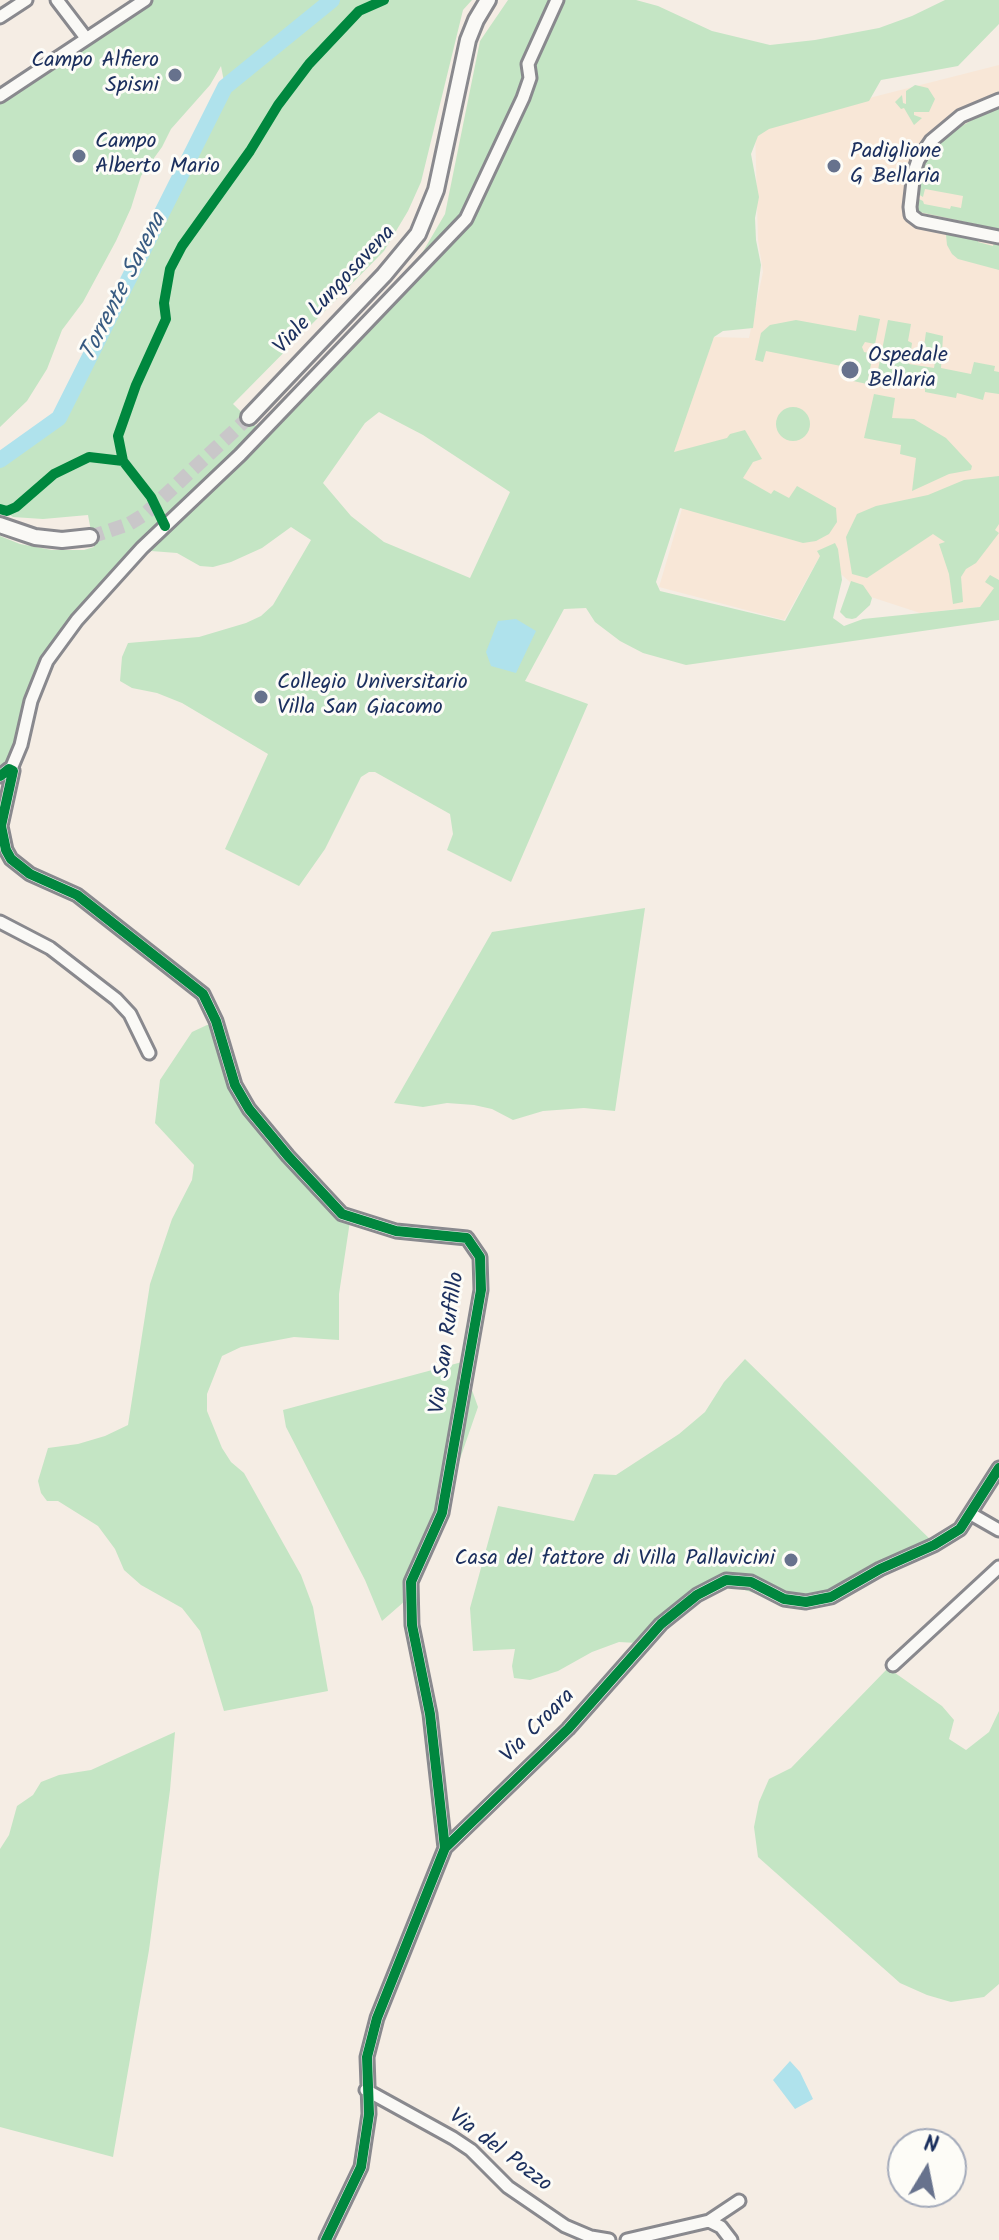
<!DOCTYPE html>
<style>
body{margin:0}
#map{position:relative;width:999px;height:2240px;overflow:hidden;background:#f5ede4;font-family:Kalam,sans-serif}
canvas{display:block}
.north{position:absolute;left:887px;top:2128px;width:80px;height:80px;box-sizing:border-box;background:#fdfcf7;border:2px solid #a3aaba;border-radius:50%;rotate:10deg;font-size:22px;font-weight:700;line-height:32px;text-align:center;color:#1b2f5e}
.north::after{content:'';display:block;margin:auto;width:28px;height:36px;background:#67728d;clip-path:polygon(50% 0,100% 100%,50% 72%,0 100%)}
</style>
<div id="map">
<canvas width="999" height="2240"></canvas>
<div class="north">N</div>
</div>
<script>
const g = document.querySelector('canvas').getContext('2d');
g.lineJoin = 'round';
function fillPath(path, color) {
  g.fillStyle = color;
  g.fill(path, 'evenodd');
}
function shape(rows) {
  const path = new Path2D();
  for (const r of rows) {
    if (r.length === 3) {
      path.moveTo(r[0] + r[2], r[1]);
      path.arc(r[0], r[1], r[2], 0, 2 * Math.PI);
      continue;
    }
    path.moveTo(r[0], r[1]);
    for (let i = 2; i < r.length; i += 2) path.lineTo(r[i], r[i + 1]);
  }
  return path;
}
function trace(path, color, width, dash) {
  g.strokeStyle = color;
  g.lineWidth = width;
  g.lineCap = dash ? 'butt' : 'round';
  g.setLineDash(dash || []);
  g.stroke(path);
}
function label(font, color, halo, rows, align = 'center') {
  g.font = font + ' Kalam,sans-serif';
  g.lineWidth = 6;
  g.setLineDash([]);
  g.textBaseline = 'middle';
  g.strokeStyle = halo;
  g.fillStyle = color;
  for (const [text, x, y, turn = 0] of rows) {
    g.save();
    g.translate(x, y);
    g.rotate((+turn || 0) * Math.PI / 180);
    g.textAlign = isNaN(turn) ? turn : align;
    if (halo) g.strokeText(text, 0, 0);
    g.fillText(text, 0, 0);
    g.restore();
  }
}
const built = shape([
 [999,65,999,605,920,613,865,595,820,556,784,620,659,587,682,509,673,448,714,337,749,338,763,272,758,240,755,127]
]);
const green = shape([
 [139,0,472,0,463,10,421,182,408,211,384,251,233,404,262,432,404,284,445,214,480,41,508,0,636,0,658,6,712,31,770,45,815,40,879,28,912,16,945,0,999,0,999,24,958,66,881,80,869,101,769,129,758,136,751,154,759,197,755,218,756,240,761,265,753,328,723,331,714,337,674,452,727,438,730,434,745,430,762,459,753,462,743,478,771,494,774,490,789,498,797,486,836,508,837,522,829,534,816,541,803,543,680,508,656,582,660,591,785,621,820,556,817,551,835,543,838,549,842,580,833,618,844,626,863,619,980,607,994,588,985,582,990,575,999,580,999,620,686,665,643,653,620,641,595,622,586,608,564,609,525,681,588,704,511,882,447,850,453,834,450,814,375,772,369,772,361,777,325,849,299,886,225,849,268,754,182,703,157,693,132,688,120,681,122,657,128,643,199,637,246,623,261,616,273,605,311,540,291,527,262,548,231,562,213,567,200,566,177,553,151,551,115,577,47,661,18,760,0,772,0,536,20,544,52,550,84,550,94,547,88,515,43,519,13,517,0,509,0,460,60,417,225,87,221,66,210,85,171,129,162,147,141,176,131,208,116,241,83,302,62,330,47,369,27,401,0,427,0,93],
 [379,412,423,435,510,492,470,578,384,542,351,516,323,483,365,423],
 [915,85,928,88,935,99,929,112,914,112,914,115,922,118,914,125,904,108,901,109,895,102,902,95,903,103,906,104,906,91],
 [992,108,999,108,999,229,919,212,917,209,917,198,923,201,924,204,950,209,951,206,961,208,963,196,925,189,923,197,918,194,922,167,934,147,947,135],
 [969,233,979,234,978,242,993,246,995,239,999,239,999,270,958,259,952,254,947,245,946,235],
 [859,315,880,319,875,344,865,342,862,347,864,352,873,354,867,384,844,379,846,367,766,351,763,362,755,360,761,333,770,325,796,320,856,331],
 [888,320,911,324,908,341,912,343,909,364,934,368,937,350,924,346,926,332,943,336,941,368,971,374,974,362,995,366,994,371,999,372,999,394,985,392,983,400,957,393,956,398,925,392,925,388,894,382,892,388,875,385],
 [874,394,895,398,892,418,914,419,946,438,972,466,971,470,949,474,912,491,916,458,900,454,901,445,864,438],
 [793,424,17],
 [999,476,999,524,995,530,999,533,976,563,966,569,961,577,963,602,953,604,949,574,939,544,945,542,933,534,867,578,852,574,846,537,857,514,876,506,928,495,964,480],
 [851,581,863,585,872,598,870,605,856,618,852,619,846,618,840,612],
 [645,908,615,1111,584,1108,543,1111,513,1120,492,1109,474,1105,447,1103,423,1107,394,1103,492,932],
 [223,1023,243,1099,350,1221,339,1294,339,1340,294,1337,241,1347,222,1356,207,1394,207,1411,222,1448,231,1462,244,1473,301,1575,313,1607,328,1691,224,1711,200,1631,182,1608,141,1585,124,1570,115,1549,98,1526,58,1501,47,1501,41,1493,38,1481,48,1448,78,1444,105,1436,128,1425,150,1284,172,1219,192,1180,194,1165,155,1123,160,1080,192,1032,207,1025],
 [745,1359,935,1544,828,1594,779,1601,729,1585,711,1590,637,1643,619,1642,592,1652,558,1671,530,1680,514,1678,512,1666,515,1649,473,1651,470,1608,498,1506,574,1521,594,1474,616,1475,679,1434,705,1412,724,1382],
 [462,1362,478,1407,413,1594,382,1621,365,1580,286,1427,283,1410],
 [888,1668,942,1706,954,1720,949,1739,966,1750,989,1732,999,1711,999,1984,984,1997,951,2002,927,1995,900,1983,758,1857,754,1827,759,1802,769,1779,791,1768],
 [175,1732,170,1790,149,1950,113,2157,0,2127,0,1849,9,1835,17,1806,33,1795,41,1782,59,1775,91,1770]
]);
const water = shape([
 [516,619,536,631,516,673,491,666,486,652,498,621],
 [790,2061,800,2072,813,2099,795,2109,773,2080]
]);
const river = shape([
 [0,460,59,418,225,87,332,0]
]);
const majorTunnel = shape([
 [90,537,129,524,145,514,249,417]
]);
const minor = shape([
 [57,0,86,38],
 [0,17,26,0],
 [0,96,145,0],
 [999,100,961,116,931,141,918,160,914,172,910,207,911,215,919,221,999,237],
 [11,769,21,745,31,701,47,661,77,620,142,548,240,455,466,219,523,98,530,78,528,64,557,0],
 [0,776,9,769,13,771,1,826,6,850,11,859,30,874,77,895,203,994,216,1021,235,1085,249,1109,288,1156,342,1214,396,1231,467,1238,480,1257,481,1290,442,1513,411,1582,412,1625,430,1714,445,1848],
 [0,922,50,948,116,999,130,1014,149,1053],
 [971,1514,999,1530],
 [893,1665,999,1567],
 [366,2090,453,2138,471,2150,508,2187,565,2226,591,2237,609,2240],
 [709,2221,721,2227,731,2240],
 [326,2240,361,2167,369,2114,367,2057,377,2018,445,1848,568,1729,661,1624,697,1595,726,1580,751,1582,784,1599,806,1602,831,1597,880,1569,934,1545,960,1529,999,1468],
 [627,2240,709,2221,739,2201]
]);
const major = shape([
 [249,417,384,275,418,234,436,190,468,40,476,20,488,0],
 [0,525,35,537,62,540,90,537]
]);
const cycleway = shape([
 [0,509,7,511,16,507,54,474,89,457,123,461],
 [165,526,151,497,123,461,118,436,136,385,166,319,164,303,170,269,182,246,250,151,278,105,309,64,359,11,384,0],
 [0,776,9,769,13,771,1,826,6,850,11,859,30,874,77,895,203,994,216,1021,235,1085,249,1109,288,1156,342,1214,396,1231,467,1238,480,1257,481,1290,442,1513,411,1582,412,1625,430,1714,445,1848],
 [326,2240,361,2167,369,2114,367,2057,377,2018,445,1848,568,1729,661,1624,697,1595,726,1580,751,1582,784,1599,806,1602,831,1597,880,1569,934,1545,960,1529,999,1468]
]);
const markers = [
 [175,75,8,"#67728d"],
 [79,156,8,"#67728d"],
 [834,166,8,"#67728d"],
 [850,370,10,"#67728d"],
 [261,697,8,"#67728d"],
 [791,1560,8,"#67728d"]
];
const poiNames = [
 ["Campo Alfiero",159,62,"right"],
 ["Spisni",159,87,"right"],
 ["Campo",95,143],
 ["Alberto Mario",95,168],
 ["Padiglione",850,153],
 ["G Bellaria",850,178],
 ["Ospedale",868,357],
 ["Bellaria",868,382],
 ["Collegio Universitario",277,684],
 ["Villa San Giacomo",277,709],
 ["Casa del fattore di Villa Pallavicini",775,1560,"right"]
];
const streetNames = [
 ["Viale Lungosavena",336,291,-47],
 ["Via San Ruffillo",449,1343,-82],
 ["Via Croara",539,1727,-45],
 ["Via del Pozzo",499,2152,37]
];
const waterNames = [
 ["Torrente Savena",125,288,-63]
];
fillPath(built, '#f8e7d7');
fillPath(green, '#c4e5c4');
fillPath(water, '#afe2ec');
trace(river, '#afe2ec', 16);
trace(majorTunnel, '#c9c7c9', 14, [14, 7]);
trace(minor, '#89898e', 17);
trace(major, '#89898e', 20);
trace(minor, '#faf9f6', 11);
trace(major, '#faf9f6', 14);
trace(cycleway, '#00873e', 10);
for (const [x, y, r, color] of markers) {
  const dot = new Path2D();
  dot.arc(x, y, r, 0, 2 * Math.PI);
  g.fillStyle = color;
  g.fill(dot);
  trace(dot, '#fdfcf7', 3);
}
label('22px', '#1b2f5e', '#fdfcf7', poiNames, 'left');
label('22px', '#1b2f5e', '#fdfcf7', streetNames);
label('italic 24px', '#385b82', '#fdfcf7', waterNames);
</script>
